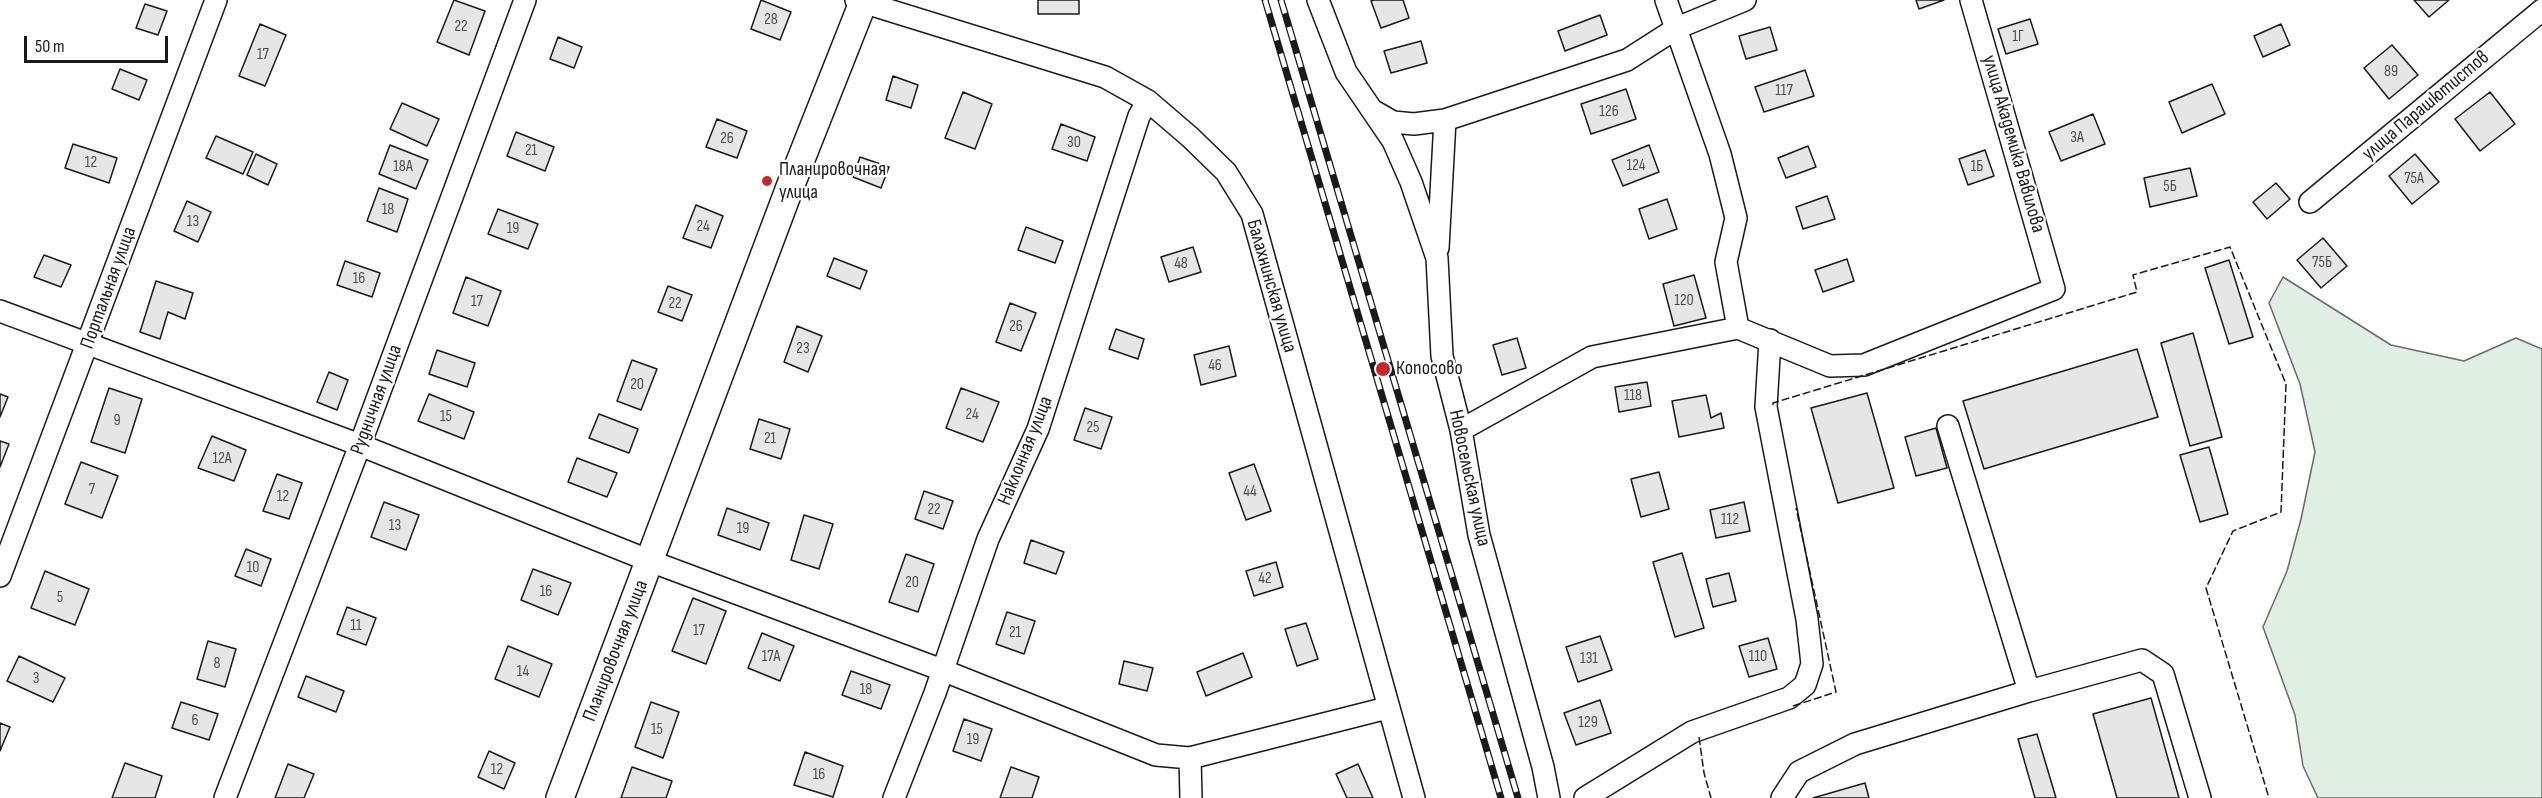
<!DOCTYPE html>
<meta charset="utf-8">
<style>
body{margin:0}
#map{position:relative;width:2542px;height:798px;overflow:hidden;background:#fff;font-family:"Sofia Sans Condensed",sans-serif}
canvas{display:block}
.scale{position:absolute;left:24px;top:36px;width:144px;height:27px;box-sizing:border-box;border:3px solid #1a1a1a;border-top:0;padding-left:8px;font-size:18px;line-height:21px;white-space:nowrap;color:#1a1a1a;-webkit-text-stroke:4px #fff;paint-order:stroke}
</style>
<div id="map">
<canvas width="2542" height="798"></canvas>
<div class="scale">50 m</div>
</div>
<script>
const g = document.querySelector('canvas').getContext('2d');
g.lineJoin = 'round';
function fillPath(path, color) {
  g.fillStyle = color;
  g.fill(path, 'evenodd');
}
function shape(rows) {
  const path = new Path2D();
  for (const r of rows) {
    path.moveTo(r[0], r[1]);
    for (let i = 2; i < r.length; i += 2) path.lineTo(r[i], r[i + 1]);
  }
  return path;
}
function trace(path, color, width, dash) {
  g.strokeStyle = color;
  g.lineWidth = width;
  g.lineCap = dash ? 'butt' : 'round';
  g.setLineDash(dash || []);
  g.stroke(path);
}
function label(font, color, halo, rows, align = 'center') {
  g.font = font + ' "Sofia Sans Condensed",sans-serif';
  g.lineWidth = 4.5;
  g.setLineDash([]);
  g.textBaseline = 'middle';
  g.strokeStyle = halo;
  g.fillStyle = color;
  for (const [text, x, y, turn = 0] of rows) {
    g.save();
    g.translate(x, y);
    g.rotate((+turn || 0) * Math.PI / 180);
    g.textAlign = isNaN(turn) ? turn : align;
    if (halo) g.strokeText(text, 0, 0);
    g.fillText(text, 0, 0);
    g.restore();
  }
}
const green = shape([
 [2283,277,2391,345,2464,361,2516,338,2542,349,2542,798,2318,798,2303,766,2295,715,2263,627,2287,571,2301,519,2315,452,2300,384,2269,303,2283,277]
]);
const building = shape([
 [454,0,485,11,469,55,437,42,454,0],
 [761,0,791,12,780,40,751,29,761,0],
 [1038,0,1079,0,1079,14,1038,14,1038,0],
 [1374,0,1403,0,1409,18,1381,28,1371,1,1374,0],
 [1916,0,1944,0,1919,9,1916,0],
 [2414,0,2449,0,2429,17,2414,0],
 [145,4,167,11,158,35,136,28,145,4],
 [1600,15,1607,35,1565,51,1558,31,1600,15],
 [2030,19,2038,44,2006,54,1998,29,2030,19],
 [260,24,286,35,265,86,239,76,260,24],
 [2281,24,2290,45,2263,57,2254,36,2281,24],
 [1770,27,1777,50,1746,59,1739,36,1770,27],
 [558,37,582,47,574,68,550,59,558,37],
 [1421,41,1427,63,1391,73,1384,51,1421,41],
 [2392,45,2418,75,2389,99,2364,68,2392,45],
 [120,69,147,80,139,100,112,89,120,69],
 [1805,70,1814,96,1764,112,1755,87,1805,70],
 [893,76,918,85,911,108,886,100,893,76],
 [2212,84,2225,114,2182,133,2169,102,2212,84],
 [1626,89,1636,119,1591,134,1581,104,1626,89],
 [963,92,992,104,975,149,945,138,963,92],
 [2490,92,2515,124,2480,151,2455,119,2490,92],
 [402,103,439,119,427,146,390,129,402,103],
 [2093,114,2105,144,2061,161,2049,132,2093,114],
 [717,119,747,131,737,158,706,147,717,119],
 [1061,124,1095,137,1087,161,1052,149,1061,124],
 [516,132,554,147,545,171,507,156,516,132],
 [216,136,253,152,243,174,206,158,216,136],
 [73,144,117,158,109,183,65,168,73,144],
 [390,145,428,160,416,189,379,174,390,145],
 [1649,145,1659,172,1623,186,1612,160,1649,145],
 [1808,146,1816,167,1786,178,1778,158,1808,146],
 [1985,150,1994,176,1968,185,1959,159,1985,150],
 [256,154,277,164,268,185,247,175,256,154],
 [2415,154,2439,182,2412,204,2389,176,2415,154],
 [860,157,889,167,881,188,853,177,860,157],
 [2190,168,2197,196,2150,207,2144,178,2190,168],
 [2276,183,2290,199,2267,219,2253,202,2276,183],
 [379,188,408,199,397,232,367,221,379,188],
 [1827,196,1835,219,1803,229,1796,207,1827,196],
 [1667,199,1677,229,1649,239,1639,209,1667,199],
 [187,201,211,212,198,242,174,231,187,201],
 [696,205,723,216,711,248,683,238,696,205],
 [498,209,538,224,528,249,488,234,498,209],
 [1026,227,1063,241,1055,263,1018,250,1026,227],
 [2323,238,2347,266,2321,288,2297,260,2323,238],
 [1193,247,1201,272,1169,282,1161,257,1193,247],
 [44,255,71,265,61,287,34,277,44,255],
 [834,258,867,271,860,289,827,276,834,258],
 [1847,259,1854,281,1823,292,1815,270,1847,259],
 [2229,260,2253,337,2229,344,2205,268,2229,260],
 [345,261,380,273,372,297,337,285,345,261],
 [1694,275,1706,318,1674,326,1663,284,1694,275],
 [466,277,501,291,488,326,453,313,466,277],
 [156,281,193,293,185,319,168,312,160,339,140,332,156,281],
 [668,286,692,295,682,321,658,312,668,286],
 [1010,303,1036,313,1021,351,996,342,1010,303],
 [797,326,822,336,808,372,784,362,797,326],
 [1116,329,1144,339,1138,359,1109,349,1116,329],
 [2193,333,2222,437,2190,446,2161,343,2193,333],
 [1517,338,1526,368,1502,375,1493,345,1517,338],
 [1229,346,1236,376,1201,385,1194,355,1229,346],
 [2137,349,2158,417,1984,469,1963,401,2137,349],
 [437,350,475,363,467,387,429,374,437,350],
 [632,360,657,369,641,410,617,401,632,360],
 [329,372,348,380,337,410,317,402,329,372],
 [1647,382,1651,406,1619,412,1615,387,1647,382],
 [109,388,142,399,125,453,91,442,109,388],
 [961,388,999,402,983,442,946,428,961,388],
 [1867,393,1894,488,1838,503,1811,408,1867,393],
 [0,394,8,397,0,417,0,394],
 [429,394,474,412,464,439,418,421,429,394],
 [1706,395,1711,418,1721,413,1724,428,1679,437,1672,401,1706,395],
 [1085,408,1112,417,1101,449,1074,440,1085,408],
 [599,414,638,429,629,453,589,438,599,414],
 [759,419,790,429,781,459,750,449,759,419],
 [1936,428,1947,468,1916,476,1905,437,1936,428],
 [212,436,246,450,234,481,198,468,212,436],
 [0,441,9,444,0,467,0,441],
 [2209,447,2228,514,2200,522,2180,455,2209,447],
 [577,458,617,473,607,497,568,482,577,458],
 [81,462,118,476,102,518,65,504,81,462],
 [1254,464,1271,511,1246,520,1229,473,1254,464],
 [1659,472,1669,509,1641,517,1631,479,1659,472],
 [277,474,302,483,289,519,263,511,277,474],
 [924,491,953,501,943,529,915,519,924,491],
 [384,502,419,515,406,550,371,537,384,502],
 [1744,502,1750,531,1716,538,1710,510,1744,502],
 [727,508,769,523,760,550,718,535,727,508],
 [804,515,833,524,819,569,791,560,804,515],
 [1031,540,1064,552,1056,574,1024,563,1031,540],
 [246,549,271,559,261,586,235,576,246,549],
 [1682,553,1704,628,1675,637,1653,562,1682,553],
 [906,554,934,564,918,612,889,602,906,554],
 [1276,562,1283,587,1254,596,1246,571,1276,562],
 [533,569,571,583,558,615,521,600,533,569],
 [45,571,89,589,75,625,31,608,45,571],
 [1729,573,1736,601,1713,607,1706,579,1729,573],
 [693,598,726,611,706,664,672,651,693,598],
 [347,607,376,618,366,645,337,634,347,607],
 [1007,612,1035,621,1024,654,996,644,1007,612],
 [1306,623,1318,659,1297,666,1285,629,1306,623],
 [762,633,794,646,780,681,748,668,762,633],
 [1600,636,1612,670,1578,682,1566,647,1600,636],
 [1768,638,1777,669,1749,677,1739,646,1768,638],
 [208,641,236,649,225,687,197,679,208,641],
 [508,646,552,664,539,697,495,679,508,646],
 [1243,653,1252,677,1206,696,1197,672,1243,653],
 [19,656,65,678,53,702,7,681,19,656],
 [1124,661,1153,668,1147,691,1119,684,1124,661],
 [851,671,890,685,881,709,842,695,851,671],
 [306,676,344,691,336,712,298,697,306,676],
 [2151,698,2179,798,2117,798,2093,714,2151,698],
 [1600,700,1611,733,1576,745,1564,713,1600,700],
 [181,702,218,714,209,740,172,728,181,702],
 [651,702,679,712,663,758,635,747,651,702],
 [964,719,992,729,981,761,953,751,964,719],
 [0,723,10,727,0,751,0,723],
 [2037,734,2056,798,2035,798,2018,739,2037,734],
 [489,751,515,763,504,789,478,777,489,751],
 [805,752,843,766,833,797,794,785,805,752],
 [125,763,162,776,155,798,112,798,125,763],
 [288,764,314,774,304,798,275,798,288,764],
 [1358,764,1373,798,1347,798,1336,774,1358,764],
 [632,767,672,781,666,798,621,798,632,767],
 [1011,767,1039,777,1032,798,1000,798,1011,767],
 [1865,783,1869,798,1813,798,1865,783]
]);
const minor = shape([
 [856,0,1105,77,1148,101,1190,137,1226,172,1252,214,1414,798],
 [1318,0,1346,72,1393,141,1411,182,1437,258,1442,356,1461,430,1479,535,1543,767,1549,798],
 [1666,0,1720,154,1736,218,1726,262,1738,328],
 [1372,110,1393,122,1414,124,1445,120,1627,60,1677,28,1745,0],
 [2310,202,2542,10],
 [1438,248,1445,120],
 [0,311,360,445,650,561,942,670,1156,755,1190,758,1387,708],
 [1948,426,2029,691],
 [1461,430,1592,357,1738,328,1830,366,1864,365,2054,289,1971,0],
 [0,576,216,0],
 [1190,758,1191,798],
 [225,798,360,445,525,0],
 [894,798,935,693,988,539,1038,429,1139,116,1148,101],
 [1585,798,1692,732,1789,698,1805,685,1812,664,1807,619,1766,407,1770,340],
 [1782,798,1799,772,1855,744,2029,691,2142,660,2163,674,2200,798]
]);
const major = shape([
 [560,798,790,187,864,0]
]);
const rail = shape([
 [1265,0,1501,798],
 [1281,0,1518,798]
]);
const fence = shape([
 [1773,405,1773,403,2137,292,2133,275,2230,247,2286,384,2281,512,2233,531,2206,588,2269,798],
 [1793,706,1836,692,1796,508],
 [1699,737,1704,773,1711,798]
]);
const markers = [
 [767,181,6,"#c62828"],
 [1383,369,8,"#c62828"]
];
const numberNames = [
 ["28",771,20],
 ["22",461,27],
 ["1Г",2018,37],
 ["17",263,55],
 ["89",2391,72],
 ["117",1784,91],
 ["126",1609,112],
 ["3А",2077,138],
 ["26",727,139],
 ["30",1074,143],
 ["21",531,151],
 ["12",91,163],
 ["124",1636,166],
 ["18А",403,167],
 ["1Б",1977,167],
 ["75А",2414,179],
 ["5Б",2170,187],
 ["18",388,210],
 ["13",193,222],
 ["24",703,227],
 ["19",513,229],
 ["75Б",2322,263],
 ["48",1181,264],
 ["16",359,279],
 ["120",1684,301],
 ["17",477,302],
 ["22",675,304],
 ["26",1016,327],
 ["23",803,349],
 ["46",1215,366],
 ["20",637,385],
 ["118",1633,396],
 ["24",972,415],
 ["15",446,417],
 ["9",117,421],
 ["25",1093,428],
 ["21",770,439],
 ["12А",222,459],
 ["7",92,490],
 ["44",1250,492],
 ["12",283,497],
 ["22",934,510],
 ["112",1730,520],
 ["13",395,526],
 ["19",743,529],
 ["10",253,568],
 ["42",1265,579],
 ["20",912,583],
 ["16",546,592],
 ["5",60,598],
 ["11",356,626],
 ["17",699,631],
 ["21",1015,633],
 ["17А",771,657],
 ["110",1758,657],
 ["131",1589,659],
 ["8",217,664],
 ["14",523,672],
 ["3",36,679],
 ["18",866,690],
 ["6",195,721],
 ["129",1588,723],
 ["15",657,730],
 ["19",973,740],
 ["12",497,770],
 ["16",819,775]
];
const streetNames = [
 ["улица Парашютистов",2426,106,-40],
 ["улица Академика Вавилова",2013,144,74],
 ["Балахнинская улица",1271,286,74],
 ["Портальная улица",109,288,-70],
 ["Рудничная улица",377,400,-70],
 ["Наклонная улица",1026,451,-68],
 ["Новосельская улица",1469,478,78],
 ["Планировочная улица",616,651,-69]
];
const poiNames = [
 ["Планировочная",779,170],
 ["улица",779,193],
 ["Копосово",1396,369]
];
fillPath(green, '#e0efe3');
trace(green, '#6a6a6a', 1.5);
fillPath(building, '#e6e6e6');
trace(building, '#1a1a1a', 1.5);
trace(minor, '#1a1a1a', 24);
trace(major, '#1a1a1a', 30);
trace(minor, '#fff', 21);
trace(major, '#fff', 27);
trace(rail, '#1a1a1a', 7);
trace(rail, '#fff', 4.5, [14]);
trace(fence, '#1a1a1a', 1.5, [8, 3]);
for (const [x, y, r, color] of markers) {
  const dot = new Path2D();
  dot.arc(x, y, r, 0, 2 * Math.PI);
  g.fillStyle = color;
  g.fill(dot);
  trace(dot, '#fff', 2);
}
label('16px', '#4d4d4d', null, numberNames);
label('20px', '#1a1a1a', '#fff', streetNames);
label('20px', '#1a1a1a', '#fff', poiNames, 'left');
</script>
